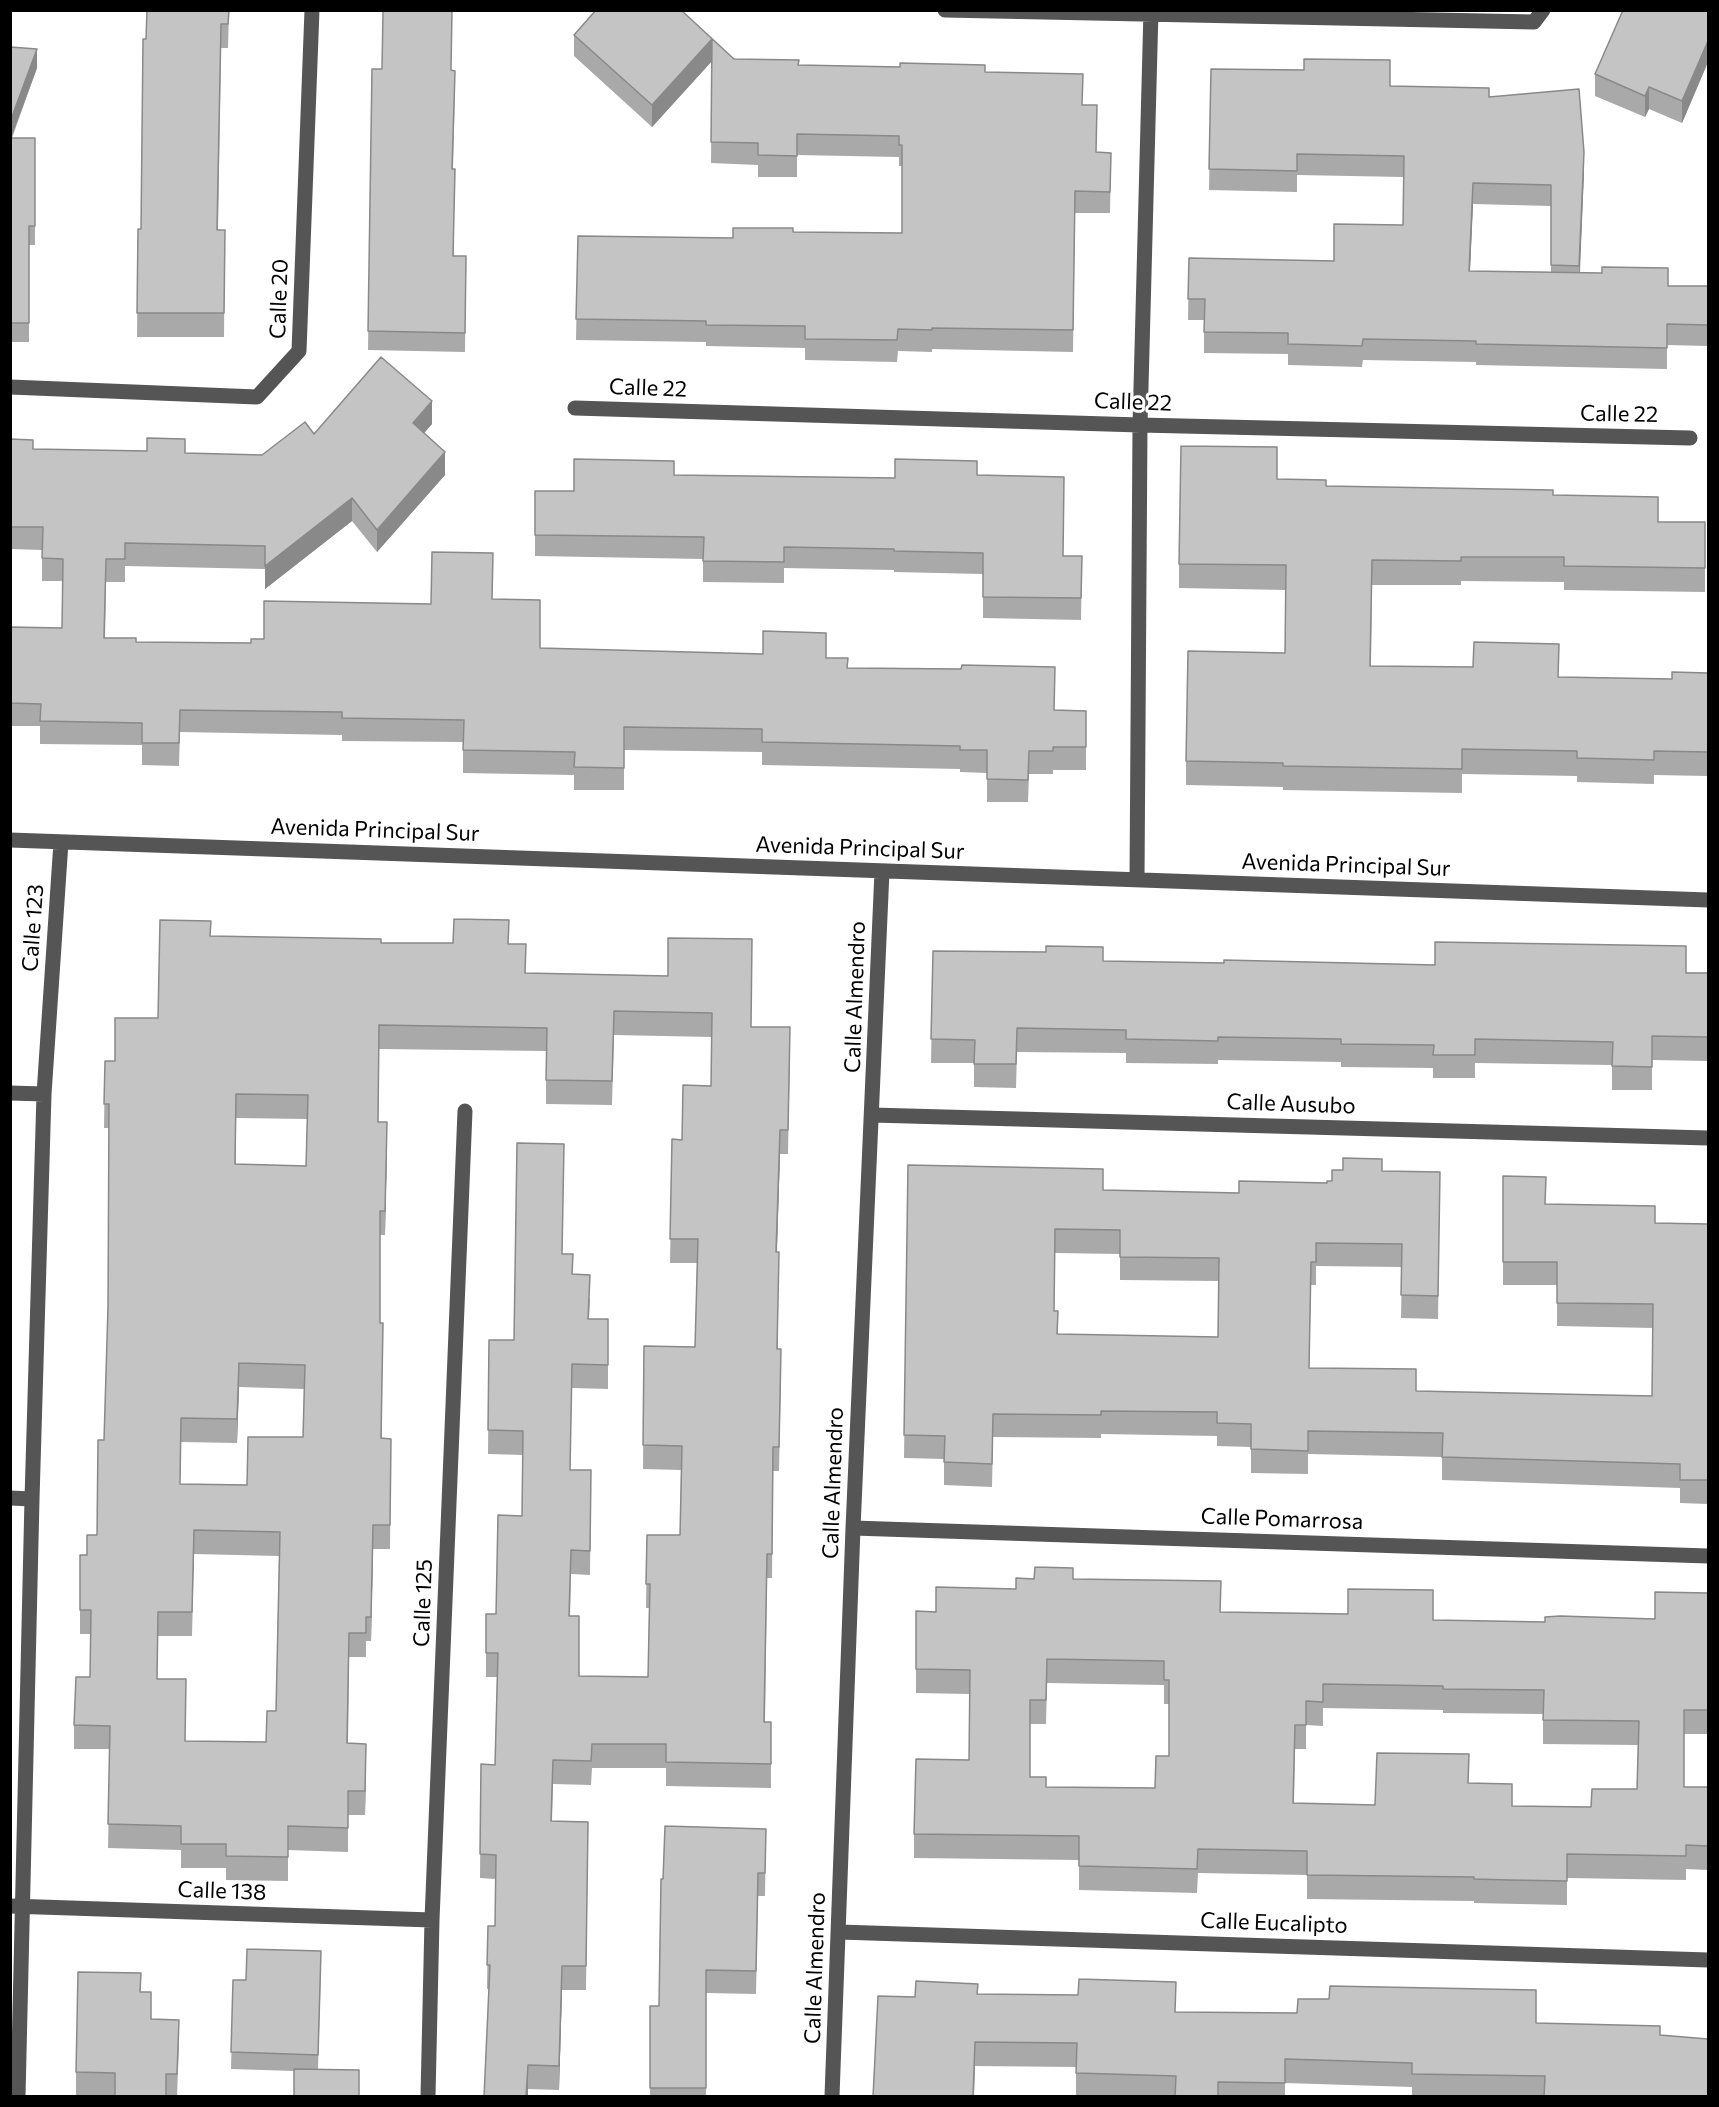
<!DOCTYPE html>
<style>
body{margin:0}
#map{position:relative;width:1719px;height:2107px;overflow:hidden;background:#fff;font-family:Commissioner,sans-serif}
canvas{display:block}
.frame{position:absolute;inset:0;border:12px solid #000;pointer-events:none}
</style>
<div id="map">
<canvas width="1719" height="2107"></canvas>
<div class="frame"></div>
</div>
<script>
const g = document.querySelector('canvas').getContext('2d');
g.lineJoin = 'round';
function shape(rows) {
  const path = new Path2D();
  for (const r of rows) {
    path.moveTo(r[0], r[1]);
    for (let i = 2; i < r.length; i += 2) path.lineTo(r[i], r[i + 1]);
  }
  return path;
}
function trace(path, color, width, dash) {
  g.strokeStyle = color;
  g.lineWidth = width;
  g.lineCap = dash ? 'butt' : 'round';
  g.setLineDash(dash || []);
  g.stroke(path);
}
function fillPath(path, color) {
  g.fillStyle = color;
  g.fill(path, 'evenodd');
}
function label(font, color, halo, rows, align = 'center') {
  g.font = font + ' Commissioner,sans-serif';
  g.lineWidth = 6;
  g.setLineDash([]);
  g.textBaseline = 'middle';
  g.strokeStyle = halo;
  g.fillStyle = color;
  for (const [text, x, y, turn = 0] of rows) {
    g.save();
    g.translate(x, y);
    g.rotate((+turn || 0) * Math.PI / 180);
    g.textAlign = isNaN(turn) ? turn : align;
    if (halo) g.strokeText(text, 0, 0);
    g.fillText(text, 0, 0);
    g.restore();
  }
}
const minor = shape([
 [945,10,1534,22,1543,10],
 [10,387,257,397,299,351,312,10],
 [575,408,1140,425,1690,438],
 [10,840,1708,900],
 [1137,880,1140,425,1151,10],
 [10,1093,44,1094],
 [872,1115,1708,1138],
 [10,1498,32,1499],
 [853,1528,1708,1556],
 [10,1906,432,1920],
 [839,1932,1708,1960],
 [18,2096,32,1499,44,1094,61,842],
 [428,2096,432,1920,465,1111],
 [832,2096,853,1528,882,871]
]);
const wall = shape([
 [229,10,228,48,221,48,218,230,225,230,224,337,137,337,138,229,141,229,146,39],
 [1708,10,1708,62,1682,123,1649,109,1645,117,1595,96,1595,74],
 [574,35,734,59,798,65,985,72,1083,105,1097,126,1096,152,1111,153,1110,213,1075,213,1073,352,932,349,932,352,898,351,897,362,805,360,805,348,706,346,706,342,576,340,578,236,733,238,793,232,902,233,902,166,899,166,899,157,797,155,797,177,758,177,758,165,711,163,712,61,652,127,574,56],
 [10,47,37,68,12,138,35,138,35,245,29,245,29,342,10,342],
 [372,69,451,70,455,90,453,169,454,256,466,256,465,352,368,350],
 [1211,69,1304,70,1390,86,1489,97,1584,172,1580,273,1668,286,1708,286,1708,346,1667,345,1667,369,1476,365,1476,362,1363,360,1362,367,1288,365,1288,354,1204,353,1204,320,1188,320,1189,258,1334,261,1403,225,1404,177,1297,175,1297,192,1209,190],
 [1473,204,1551,206,1551,272,1470,271],
 [432,424,424,433,445,475,377,552,352,521,265,589,265,569,125,566,125,582,106,582,105,638,136,642,251,643,264,639,431,604,493,599,540,648,826,658,848,668,1054,710,1086,711,1086,770,1053,770,1053,774,1029,774,1028,802,987,802,987,773,960,772,960,769,762,765,762,752,624,750,624,790,574,790,574,775,463,773,463,742,342,741,342,735,180,732,179,766,142,765,142,745,40,744,40,726,10,726,10,627,62,628,63,581,42,581,42,550,10,549,10,439,33,449,262,455,314,434],
 [674,475,895,478,977,475,1063,556,1082,556,1081,620,983,618,983,574,894,572,894,570,784,568,784,583,703,582,703,559,535,556,535,491,574,491],
 [1277,479,1326,486,1553,495,1658,522,1705,522,1705,592,1564,590,1564,582,1461,581,1461,585,1372,585,1371,666,1559,677,1672,679,1708,673,1708,776,1654,775,1654,784,1577,782,1577,776,1462,774,1462,793,1283,790,1283,787,1186,785,1186,761,1285,653,1286,590,1179,588,1179,564],
 [211,936,381,943,509,944,526,973,668,976,790,1051,788,1154,780,1154,777,1252,778,1349,781,1373,779,1471,773,1471,772,1578,767,1578,765,1722,771,1722,771,1788,666,1786,666,1768,592,1768,591,1785,553,1784,552,1821,588,1822,586,1990,562,1990,559,2090,528,2089,489,1989,487,1989,488,1926,495,1926,496,1879,480,1878,481,1764,495,1765,497,1677,486,1677,486,1614,496,1614,522,1516,523,1455,488,1454,489,1340,514,1340,562,1254,573,1274,590,1299,589,1319,608,1319,608,1389,572,1388,570,1470,591,1470,590,1575,571,1574,570,1616,579,1676,648,1677,649,1608,646,1608,647,1535,680,1535,681,1470,643,1469,644,1346,695,1347,697,1263,670,1263,672,1139,682,1140,711,1086,712,1037,614,1035,612,1105,546,1104,546,1051,379,1049,378,1122,387,1146,385,1235,380,1235,380,1323,382,1438,391,1439,390,1549,373,1549,371,1641,366,1641,366,1657,349,1657,348,1743,366,1768,365,1815,348,1815,348,1852,288,1850,288,1881,226,1880,226,1868,181,1868,181,1850,108,1848,110,1749,74,1749,74,1725,90,1677,91,1634,80,1634,80,1555,87,1555,97,1535,104,1440,108,1307,109,1128,104,1128,105,1061,115,1061,158,1018],
 [236,1118,307,1119,306,1166,236,1164],
 [239,1387,304,1389,303,1437,247,1485,180,1484,181,1442,237,1443],
 [194,1554,279,1556,276,1711,266,1742,186,1741,157,1679,158,1636,192,1636],
 [933,951,1103,961,1708,973,1708,1061,1652,1060,1652,1090,1612,1090,1612,1065,1475,1063,1475,1078,1433,1078,1433,1068,1341,1067,1341,1062,1218,1060,1218,1064,1126,1063,1126,1053,1017,1052,1016,1088,974,1087,974,1063,931,1063],
 [908,1165,1103,1190,1239,1193,1327,1183,1382,1171,1440,1172,1438,1319,1401,1318,1402,1267,1316,1266,1316,1285,1311,1285,1309,1368,1416,1391,1652,1396,1653,1328,1557,1326,1557,1285,1503,1285,1503,1176,1546,1204,1655,1223,1708,1224,1708,1504,1680,1503,1680,1488,1442,1480,1442,1457,1308,1454,1308,1474,1251,1473,1251,1447,1217,1446,1217,1436,1101,1434,1101,1438,993,1437,992,1487,944,1485,944,1459,904,1458],
 [1055,1253,1120,1254,1120,1280,1219,1281,1218,1337,1058,1334,1054,1311],
 [1034,1579,1073,1579,1220,1612,1433,1620,1545,1622,1655,1619,1708,1593,1708,1734,1684,1734,1684,1787,1708,1787,1708,1870,1686,1869,1686,1880,1567,1878,1567,1905,1474,1903,1474,1901,1307,1899,1307,1875,1198,1873,1197,1893,1079,1890,1079,1860,914,1858,914,1834,969,1760,970,1694,916,1693,916,1611,936,1612,1016,1589],
 [1047,1683,1164,1685,1164,1704,1169,1704,1169,1756,1155,1788,1046,1787,1030,1777,1030,1724,1046,1724],
 [1323,1708,1443,1710,1443,1713,1543,1714,1543,1744,1638,1745,1637,1789,1591,1807,1512,1806,1469,1783,1375,1805,1294,1803,1295,1749,1306,1749,1306,1725,1323,1726],
 [766,1829,765,1896,758,1896,756,1994,706,1993,706,2097,650,2097,650,2006,659,2006,663,1879],
 [321,1967,318,2069,294,2071,231,2069,233,1980,246,1980],
 [141,1992,151,2019,179,2043,177,2097,76,2095,76,2072],
 [978,1994,1176,2012,1536,2023,1660,2035,1708,2097,1412,2097,1412,2087,1285,2083,1285,2097,1076,2097,1076,2067,975,2066,915,1997]
]);
const shadedWall = shape([
 [712,39,712,61,652,127,652,105],
 [1708,41,1708,62,1682,123,1682,101],
 [37,49,37,68,10,141,10,122],
 [1649,87,1649,109,1645,117,1645,96],
 [1584,152,1584,172,1579,287,1579,266],
 [1473,183,1473,204,1469,292,1469,271],
 [432,401,432,424,413,446,413,423],
 [445,452,445,475,377,552,377,530],
 [352,498,352,521,265,589,265,566],
 [387,1122,387,1146,385,1235,385,1211],
 [780,1130,780,1154,776,1276,776,1252],
 [239,1363,239,1387,237,1443,237,1419],
 [373,1525,373,1549,371,1641,371,1617],
 [366,1744,366,1768,365,1815,365,1791],
 [562,1966,562,1990,559,2090,559,2066],
 [975,2042,975,2066,974,2097,973,2097],
 [528,2065,528,2097,526,2097]
]);
const building = shape([
 [147,10,229,10,228,24,221,24,217,230,225,230,224,313,137,313,138,229,141,229,143,39,146,39,147,10],
 [383,10,452,10,451,70,455,71,452,169,455,169,453,256,466,256,465,333,368,331,372,69,382,69,383,10],
 [596,10,681,10,734,59,799,60,798,65,900,67,900,63,985,65,985,72,1083,74,1082,105,1097,105,1096,152,1111,153,1110,192,1075,191,1073,330,932,328,932,330,898,329,897,340,805,339,805,326,706,325,706,321,576,319,578,236,733,238,733,228,793,228,793,232,902,233,902,145,899,145,899,136,797,134,797,156,758,155,758,143,711,142,712,39,652,105,574,35,596,10],
 [1623,10,1708,10,1708,41,1682,101,1649,87,1645,96,1595,74,1623,10],
 [10,47,37,49,10,122,10,47],
 [1304,59,1390,60,1390,86,1489,88,1489,97,1579,89,1584,152,1579,266,1551,265,1551,185,1473,183,1469,271,1602,273,1602,267,1668,268,1668,286,1708,286,1708,325,1667,324,1667,348,1476,344,1476,341,1363,339,1362,346,1288,344,1288,333,1204,332,1205,299,1188,299,1189,258,1334,261,1334,224,1403,225,1404,156,1297,154,1297,171,1209,169,1211,69,1304,70,1304,59],
 [10,138,35,138,35,226,29,226,29,323,10,323,10,138],
 [381,357,432,401,413,423,445,452,377,530,352,498,265,566,265,546,125,543,125,559,106,559,104,638,136,638,136,642,251,643,251,639,264,639,264,601,431,604,432,552,493,553,492,599,540,600,540,648,763,654,763,631,826,633,826,658,848,658,847,668,961,669,962,665,1055,667,1054,710,1086,711,1086,747,1053,747,1053,751,1029,751,1028,780,987,779,987,750,960,750,960,746,762,742,762,729,624,727,624,768,574,767,575,752,463,750,464,720,342,718,342,712,180,710,179,743,142,743,142,723,40,721,41,704,10,703,10,627,62,628,63,559,42,558,43,527,10,527,10,439,33,440,33,449,147,451,147,438,185,439,185,453,262,455,305,422,314,434,381,357],
 [1181,446,1277,447,1277,479,1326,480,1326,486,1553,490,1553,495,1658,497,1658,522,1705,522,1705,568,1564,566,1564,557,1461,557,1461,561,1372,560,1370,666,1473,667,1474,642,1559,644,1558,677,1672,679,1672,672,1708,673,1708,752,1654,751,1654,760,1577,758,1577,751,1462,749,1462,769,1283,766,1283,763,1186,761,1188,651,1285,653,1286,565,1179,564,1181,446],
 [574,459,674,461,674,475,895,478,895,459,977,461,977,475,1064,477,1063,556,1082,556,1081,598,983,597,983,553,894,551,894,549,784,547,784,562,703,561,704,537,535,535,535,491,574,491,574,459],
 [454,919,509,920,508,944,526,944,525,973,668,976,668,938,752,939,751,1027,790,1027,788,1130,780,1130,776,1252,779,1252,777,1349,781,1349,779,1447,773,1447,772,1554,767,1554,764,1722,771,1722,771,1764,666,1762,666,1744,592,1744,591,1761,553,1760,551,1821,588,1822,586,1966,562,1966,559,2066,528,2065,526,2097,484,2097,490,1965,487,1965,488,1926,495,1926,496,1855,480,1854,481,1764,495,1765,498,1653,486,1653,486,1614,496,1614,498,1515,522,1516,523,1431,488,1430,489,1340,514,1340,517,1143,564,1144,562,1254,573,1254,572,1274,590,1275,588,1319,608,1319,608,1365,572,1364,570,1470,591,1470,590,1551,571,1550,569,1616,579,1616,579,1676,648,1677,650,1584,646,1584,647,1535,680,1535,682,1446,643,1445,644,1346,695,1347,698,1239,670,1239,672,1139,682,1140,683,1085,711,1086,712,1013,614,1011,612,1081,546,1080,547,1028,379,1025,378,1122,387,1122,385,1211,380,1211,380,1323,383,1323,381,1438,391,1439,390,1525,373,1525,371,1617,366,1617,366,1633,349,1633,347,1743,366,1744,365,1791,348,1791,348,1828,288,1826,288,1857,226,1856,226,1844,181,1844,181,1826,108,1824,110,1726,74,1725,76,1677,90,1677,91,1610,80,1610,80,1555,87,1555,87,1535,97,1535,98,1440,104,1440,108,1307,109,1104,104,1104,105,1061,115,1061,115,1018,158,1018,160,920,211,921,210,936,381,939,381,943,453,943,454,919],
 [236,1094,308,1095,306,1166,235,1164,236,1094],
 [239,1363,305,1365,303,1437,248,1437,247,1485,180,1484,181,1418,237,1419,239,1363],
 [194,1530,280,1532,276,1711,267,1711,266,1742,185,1741,186,1679,157,1679,158,1612,192,1612,194,1530],
 [1435,942,1686,946,1686,973,1708,973,1708,1037,1652,1036,1652,1067,1612,1066,1613,1042,1475,1039,1475,1055,1433,1055,1434,1045,1341,1044,1341,1039,1218,1037,1218,1041,1126,1039,1126,1030,1017,1028,1016,1064,974,1064,975,1040,931,1039,933,951,1046,952,1046,946,1103,947,1103,961,1224,963,1224,960,1435,965,1435,942],
 [1343,1158,1382,1159,1382,1171,1440,1172,1438,1296,1401,1295,1402,1244,1316,1243,1316,1262,1311,1262,1309,1368,1416,1369,1416,1391,1652,1396,1653,1304,1557,1303,1557,1262,1503,1262,1503,1176,1546,1177,1545,1204,1655,1206,1655,1223,1708,1224,1708,1480,1680,1480,1680,1464,1442,1457,1443,1433,1308,1431,1308,1451,1251,1449,1251,1424,1217,1423,1217,1412,1101,1411,1101,1415,993,1414,992,1464,944,1462,945,1436,904,1435,908,1165,1103,1169,1103,1190,1239,1193,1239,1181,1327,1183,1327,1181,1332,1181,1332,1170,1343,1170,1343,1158],
 [1055,1229,1120,1230,1120,1257,1219,1258,1218,1337,1057,1334,1058,1311,1054,1311,1055,1229],
 [1035,1567,1073,1568,1073,1579,1221,1581,1220,1612,1348,1614,1348,1589,1433,1590,1433,1620,1545,1622,1545,1617,1560,1616,1655,1619,1655,1592,1708,1593,1708,1710,1684,1710,1684,1787,1708,1787,1708,1846,1686,1845,1686,1856,1567,1854,1567,1881,1510,1880,1474,1879,1474,1877,1307,1875,1307,1851,1198,1849,1197,1869,1079,1866,1079,1836,914,1834,916,1759,969,1760,970,1670,916,1669,916,1611,936,1612,936,1587,1016,1589,1016,1578,1034,1579,1035,1567],
 [1047,1659,1164,1661,1164,1680,1169,1680,1169,1756,1156,1756,1155,1788,1046,1787,1046,1777,1030,1777,1030,1700,1046,1700,1047,1659],
 [1323,1684,1443,1686,1443,1689,1544,1690,1543,1720,1639,1721,1637,1789,1592,1789,1591,1807,1512,1806,1512,1784,1468,1783,1469,1754,1377,1753,1375,1805,1293,1803,1295,1725,1306,1725,1306,1701,1323,1702,1323,1684],
 [665,1826,766,1829,765,1873,758,1873,756,1971,706,1970,706,2088,650,2088,650,2006,659,2006,661,1879,663,1879,665,1826],
 [247,1949,321,1951,318,2055,231,2052,233,1980,246,1980,247,1949],
 [78,1972,141,1973,140,1992,151,1992,151,2019,179,2020,177,2074,166,2074,166,2097,115,2097,115,2073,76,2072,78,1972],
 [1079,1979,1176,1982,1175,2012,1297,2013,1298,1999,1329,1999,1330,1986,1536,1990,1536,2023,1660,2026,1660,2035,1708,2039,1708,2097,1544,2097,1545,2076,1412,2074,1412,2063,1285,2059,1285,2083,1218,2082,1218,2097,1175,2097,1176,2076,1076,2073,1077,2043,975,2042,973,2097,873,2097,878,1996,915,1997,916,1981,978,1984,977,1994,1078,1995,1079,1979],
 [294,2069,359,2070,359,2097,294,2097,294,2069]
]);
const streetNames = [
 ["Calle 20",279,299,-88],
 ["Calle 22",648,388,2],
 ["Calle 22",1133,402,2],
 ["Calle 22",1619,414,1],
 ["Avenida Principal Sur",375,830,2],
 ["Avenida Principal Sur",860,848,2],
 ["Avenida Principal Sur",1346,865,2],
 ["Calle 123",33,928,-86],
 ["Calle Almendro",855,997,-88],
 ["Calle Ausubo",1291,1104,2],
 ["Calle Almendro",833,1483,-88],
 ["Calle Pomarrosa",1282,1519,2],
 ["Calle 125",423,1603,-88],
 ["Calle 138",222,1891,2],
 ["Calle Eucalipto",1274,1923,2],
 ["Calle Almendro",815,1968,-88]
];
trace(minor, '#555', 15);
fillPath(wall, '#a9a9a9');
fillPath(shadedWall, '#898989');
fillPath(building, '#c4c4c4');
trace(building, '#898989', 1.5);
label('22px', '#000', '#fff', streetNames);
</script>
